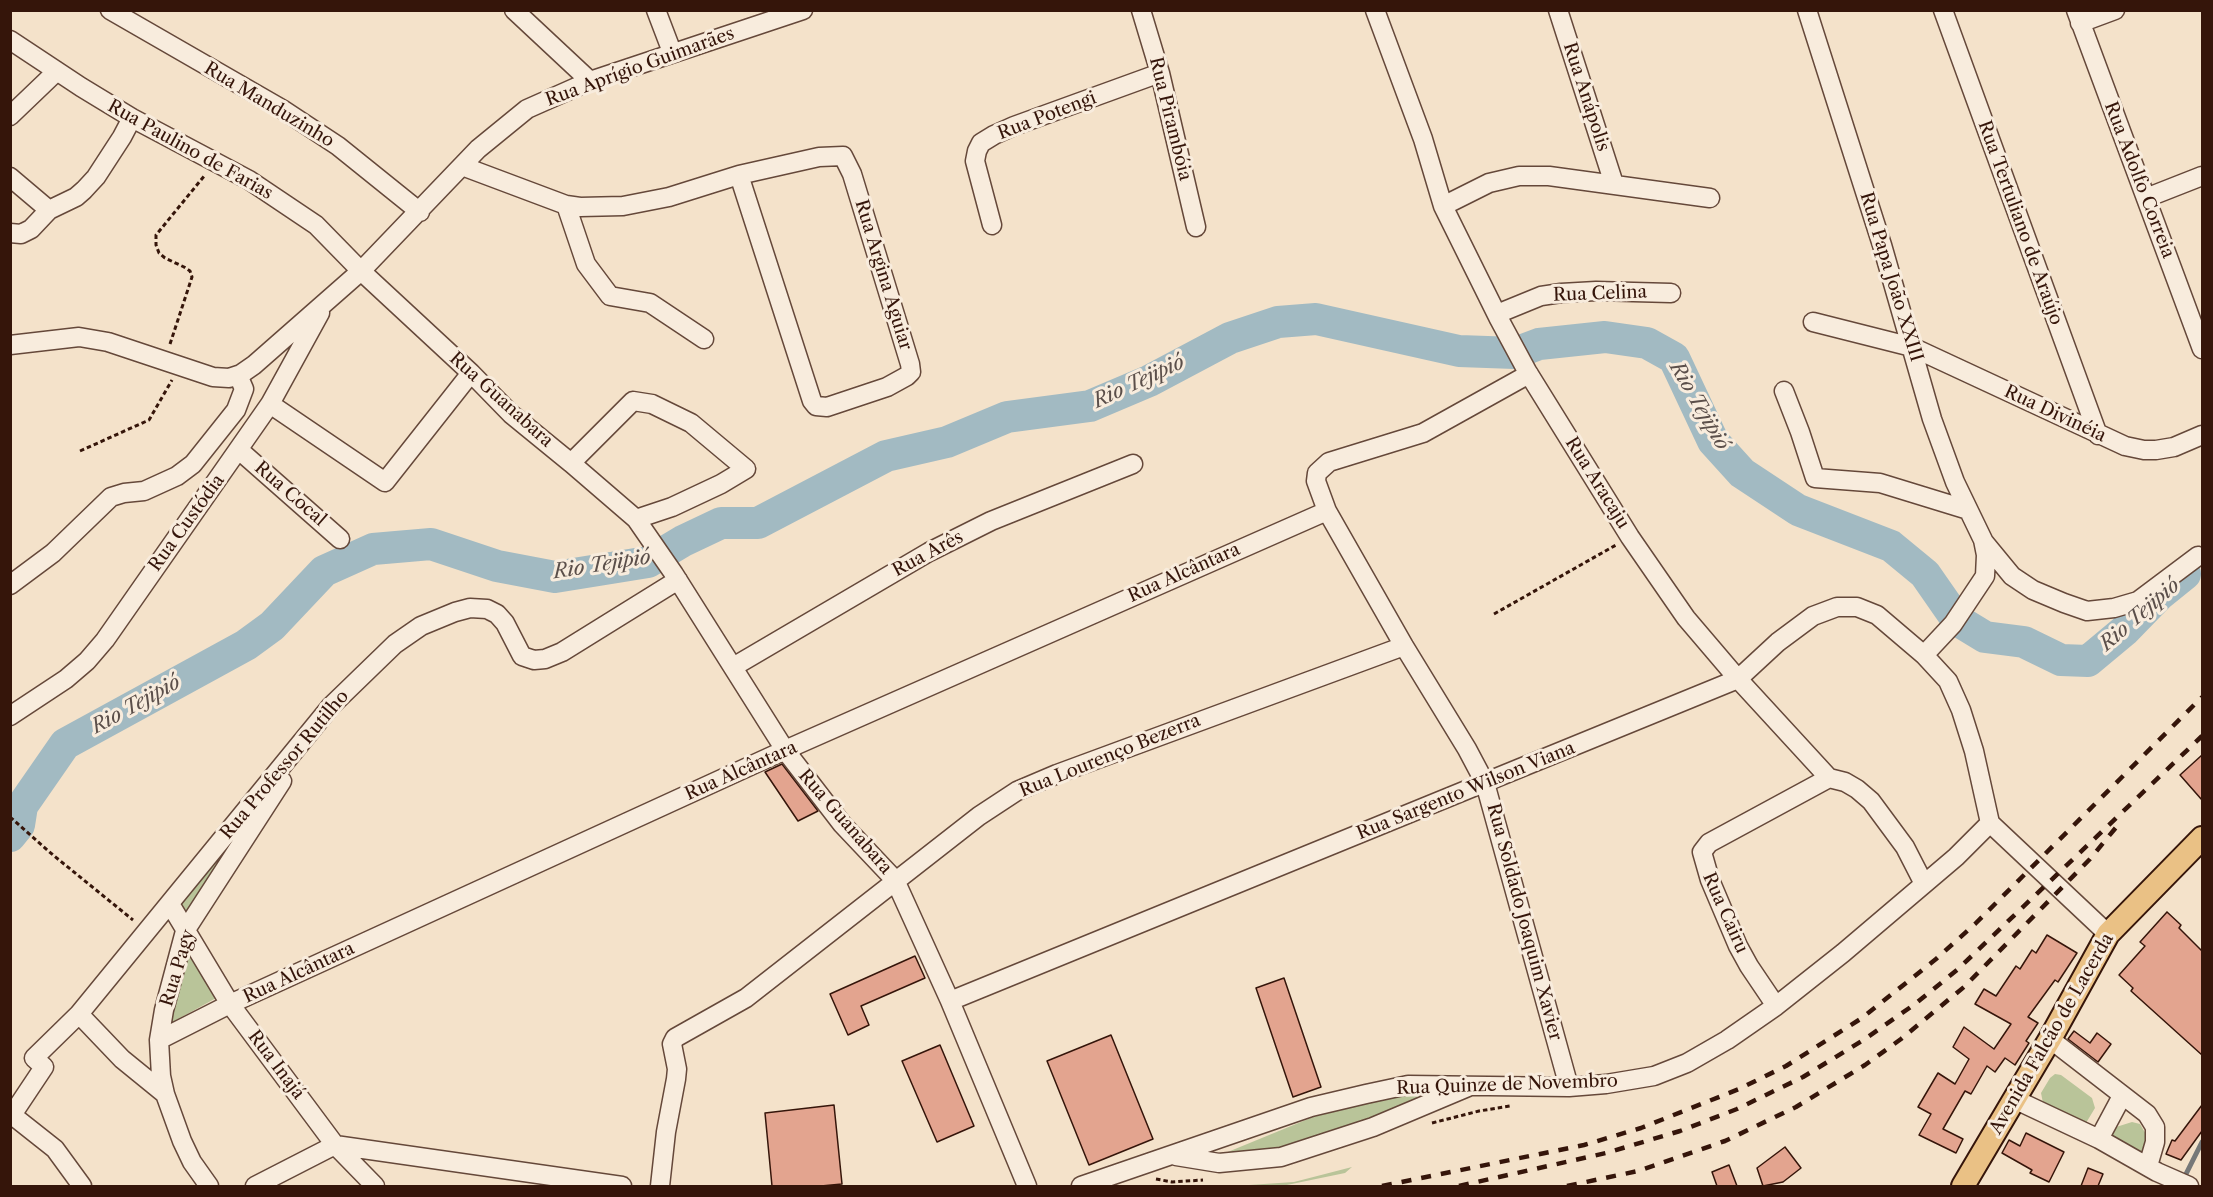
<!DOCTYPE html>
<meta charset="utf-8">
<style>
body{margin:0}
#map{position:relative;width:2213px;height:1197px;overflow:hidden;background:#f4e2ca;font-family:"Libre Caslon Text",serif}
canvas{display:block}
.frame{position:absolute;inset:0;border:12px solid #35150a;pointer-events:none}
</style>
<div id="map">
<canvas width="2213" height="1197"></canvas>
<div class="frame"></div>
</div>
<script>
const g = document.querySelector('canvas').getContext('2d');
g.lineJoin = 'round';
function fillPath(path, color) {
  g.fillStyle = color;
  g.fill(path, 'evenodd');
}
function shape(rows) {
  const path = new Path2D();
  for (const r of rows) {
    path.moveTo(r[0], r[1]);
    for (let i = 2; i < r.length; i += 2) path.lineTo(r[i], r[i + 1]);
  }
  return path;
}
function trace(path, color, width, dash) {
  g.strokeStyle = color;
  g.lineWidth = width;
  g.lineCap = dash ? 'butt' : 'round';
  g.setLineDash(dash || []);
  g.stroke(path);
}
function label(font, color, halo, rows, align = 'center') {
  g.font = font + ' "Libre Caslon Text",serif';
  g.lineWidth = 6;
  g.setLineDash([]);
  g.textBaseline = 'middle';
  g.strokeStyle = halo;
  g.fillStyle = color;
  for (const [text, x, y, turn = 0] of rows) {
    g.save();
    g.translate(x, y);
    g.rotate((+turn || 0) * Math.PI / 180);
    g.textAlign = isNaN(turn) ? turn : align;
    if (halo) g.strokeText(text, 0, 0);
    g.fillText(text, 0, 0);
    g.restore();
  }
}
const green = shape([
 [258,800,195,910,185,914,179,909,180,899],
 [189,948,218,997,169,1024],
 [2055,1074,2061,1075,2092,1098,2095,1108,2086,1123,2082,1124,2043,1103,2041,1093,2050,1078],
 [1417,1094,1430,1098,1309,1146,1218,1156,1313,1117,1402,1095],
 [2132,1122,2140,1124,2147,1136,2146,1155,2108,1140,2113,1128],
 [1352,1167,1345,1173,1282,1186,1234,1186,1294,1182]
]);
const stream = shape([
 [2183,1180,2202,1142]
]);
const river = shape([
 [10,836,19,825,22,806,65,744,246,645,272,626,324,571,373,549,431,544,497,566,555,577,648,562,683,541,721,523,758,523,886,456,947,442,1007,417,1090,406,1149,381,1230,338,1278,322,1316,319,1459,351,1515,353,1539,344,1605,337,1647,343,1674,358,1713,441,1742,473,1798,510,1891,546,1925,574,1957,620,1985,637,2024,642,2061,660,2088,661,2124,631,2159,595,2185,574]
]);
const building = shape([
 [2202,755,2202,800,2180,775,2202,755],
 [782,764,818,811,798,821,765,772,782,764],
 [2167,912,2181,925,2179,928,2202,951,2202,1055,2131,991,2133,988,2119,975,2145,946,2140,942,2167,912],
 [2047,935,2077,953,2058,982,2055,980,2028,1017,2038,1023,2026,1041,2029,1043,2015,1065,2005,1058,1995,1072,1987,1066,1971,1094,1965,1091,1943,1129,1963,1139,1956,1153,1919,1135,1931,1114,1918,1107,1938,1073,1955,1084,1969,1059,1953,1047,1964,1027,1994,1049,2011,1024,1975,1004,1984,989,1996,996,2016,966,2020,969,2032,950,2036,953,2047,935],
 [915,956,925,978,861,1006,869,1025,848,1035,830,994,915,956],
 [1284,978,1321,1087,1293,1097,1256,988,1284,978],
 [2074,1031,2090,1043,2097,1033,2111,1044,2098,1062,2068,1039,2074,1031],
 [1111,1035,1153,1139,1089,1165,1047,1061,1111,1035],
 [940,1045,974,1126,937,1142,902,1061,940,1045],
 [834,1105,842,1184,821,1186,772,1186,765,1113,834,1105],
 [2202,1105,2202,1131,2181,1160,2166,1154,2172,1140,2175,1141,2202,1105],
 [2026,1133,2064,1152,2049,1182,2030,1173,2032,1170,2002,1153,2009,1140,2020,1146,2026,1133],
 [1785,1147,1801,1168,1783,1182,1763,1186,1757,1168,1785,1147],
 [1729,1165,1737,1186,1717,1186,1712,1172,1729,1165],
 [2088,1168,2103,1174,2098,1186,2081,1186,2088,1168]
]);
const path = shape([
 [170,344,192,277,190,271,184,267,165,258,159,253,156,245,156,235,205,175],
 [80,451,149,420,172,380],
 [1494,614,1616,545],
 [10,817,53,855,133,920],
 [1432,1123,1479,1111,1510,1106],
 [1156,1179,1172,1182,1203,1180]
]);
const minor = shape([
 [110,10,282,109,338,146,420,212],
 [514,10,590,81],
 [656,10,672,52],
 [1141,10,1160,73,1196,227],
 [1375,10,1423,139,1443,206,1499,319,1527,371,1630,537,1686,618,1738,679,1829,778,1845,782,1857,789,1871,801,1905,847,1924,884],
 [1558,10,1614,184],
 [1807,10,1882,245,1932,419,1955,482,1983,540,1986,555,1985,576,1953,624,1924,655],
 [1943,10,2098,435],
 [2076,10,2202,349],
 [2080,23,2115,10],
 [10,40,81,87,132,118,249,180,316,225,361,271,471,373,511,414,571,463,636,519,674,574,785,750,842,824,895,880,950,1001,1027,1186],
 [10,116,57,71],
 [462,166,566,205,580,207,623,206,669,197,739,175,819,157,843,156,852,174,910,364,911,372,907,376,887,387,827,407,816,406,812,401,739,175],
 [10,177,49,210],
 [2146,198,2202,176],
 [566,205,586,264,610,296,650,303,704,339],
 [1443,206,1489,183,1519,176,1549,176,1710,198],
 [992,225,975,161,977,151,981,143,994,135,1014,126,1160,73],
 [10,233,21,234,31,229,49,210,76,197,84,190,96,177,122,137,132,118],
 [1497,314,1541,296,1561,293,1596,291,1671,293],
 [1813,322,1912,347,2125,446,2144,450,2156,450,2174,447,2202,435],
 [10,345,79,337,108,342,213,377,229,378,241,374,254,365,361,271,478,149,527,109,590,81,803,10],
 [1529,374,1423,433,1329,462,1317,473,1316,481,1327,511,1404,646,1467,749,1485,783,1569,1087],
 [1784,391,1800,432,1815,478,1880,483,1968,510],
 [270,404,385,482,471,373],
 [239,450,340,539],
 [571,463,633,401,652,404,691,423,746,469,721,484,672,507,636,519],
 [1984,542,2012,576,2033,590,2064,603,2087,611,2114,608,2138,601,2198,556],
 [10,585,53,553,111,497,124,493,144,491,177,476,193,464,236,410,244,389,238,375],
 [733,667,929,552,991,521,1133,464],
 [10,716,66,679,87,661,105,640,270,404,320,313],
 [170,904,230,1004,335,1145,375,1186],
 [950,1001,1738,679,1778,642,1813,616,1837,607,1857,607,1877,615,1924,655,1948,681,1961,710,1974,751,1990,823,2108,934],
 [1776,1006,1749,966,1738,946,1710,880,1702,852,1709,843,1829,778],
 [79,1014,122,1059,165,1094],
 [2050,1039,2147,1114,2155,1127,2155,1142,2148,1166],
 [159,1040,230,1004,785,750,1327,511],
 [2014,1099,2099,1139,2157,1172,2189,1186],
 [2099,1139,2122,1096],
 [1176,1156,1219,1163,1281,1157,1373,1127,1468,1087],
 [82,1186,55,1149,12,1115,44,1067,34,1058,79,1014,331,706,395,644,421,626,455,612,470,608,487,609,497,614,505,623,522,656,534,660,545,659,562,652,678,580],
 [209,1186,192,1162,182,1141,165,1094,161,1076,159,1040,164,1010,185,931,282,781],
 [255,1186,335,1145,622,1186],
 [660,1186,666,1132,676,1079,677,1069,672,1044,675,1038,746,998,979,816,1017,791,1057,774,1404,646],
 [1081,1186,1311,1107,1366,1094,1408,1085,1569,1087,1606,1084,1654,1076,1687,1063,1727,1040,1776,1006,1843,953,1956,857,1990,823]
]);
const major = shape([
 [1963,1186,2050,1039,2108,934,2202,838]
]);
const rail = shape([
 [1382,1186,1584,1145,1641,1128,1739,1089,1786,1066,1862,1018,1936,959,1975,924,2202,697],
 [1459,1186,1606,1153,1680,1131,1737,1109,1803,1077,1865,1039,1915,1004,1957,970,2202,736],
 [1567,1186,1638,1171,1725,1141,1796,1107,1865,1065,1901,1039,1964,987,2090,859,2118,825]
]);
const streetNames = [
 ["Rua Aprígio Guimarães",640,67,-20],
 ["Rua Anápolis",1586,97,72],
 ["Rua Manduzinho",269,105,31],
 ["Rua Potengi",1047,116,-21],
 ["Rua Pirambóia",1170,119,76],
 ["Rua Paulino de Farias",190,150,29],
 ["Rua Adolfo Correia",2139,180,69],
 ["Rua Tertuliano de Araújo",2020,223,70],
 ["Rua Argina Aguiar",883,275,73],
 ["Rua Papa João XXIII",1891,277,73],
 ["Rua Celina",1600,294,-2],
 ["Rua Guanabara",501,400,42],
 ["Rua Divinéia",2055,414,25],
 ["Rua Aracaju",1597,483,58],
 ["Rua Cocal",290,494,41],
 ["Rua Custódia",187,523,-54],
 ["Rua Arês",928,554,-28],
 ["Rua Alcântara",1184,573,-24],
 ["Rua Lourenço Bezerra",1110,756,-22],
 ["Rua Professor Rutilho",285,765,-50],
 ["Rua Alcântara",741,771,-24],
 ["Rua Sargento Wilson Viana",1466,791,-22],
 ["Rua Guanabara",845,822,49],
 ["Rua Cairu",1725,913,66],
 ["Rua Soldado Joaquim Xavier",1524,922,75],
 ["Rua Pagy",178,968,-73],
 ["Rua Alcântara",299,973,-25],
 ["Avenida Falcão de Lacerda",2052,1034,-60],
 ["Rua Inajá",276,1065,53],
 ["Rua Quinze de Novembro",1507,1085,-2]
];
const waterNames = [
 ["Rio Tejipió",1139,382,-25],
 ["Rio Tejipió",1699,406,60],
 ["Rio Tejipió",602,565,-9],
 ["Rio Tejipió",2140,615,-41],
 ["Rio Tejipió",136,705,-29]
];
fillPath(green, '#b9c499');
trace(stream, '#767878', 5);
trace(river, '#a2bac2', 32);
fillPath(building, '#e3a48f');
trace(building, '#35150a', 1.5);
trace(minor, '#65483a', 21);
trace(major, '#35150a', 26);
trace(path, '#35150a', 3, [4.5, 3]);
trace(minor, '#f8ecdd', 18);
trace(major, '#eac185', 22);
trace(rail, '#35150a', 4.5, [10, 10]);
label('18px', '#35150a', '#f8ecdd', streetNames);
label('italic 20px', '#5b4f4a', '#f8ecdd', waterNames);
</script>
